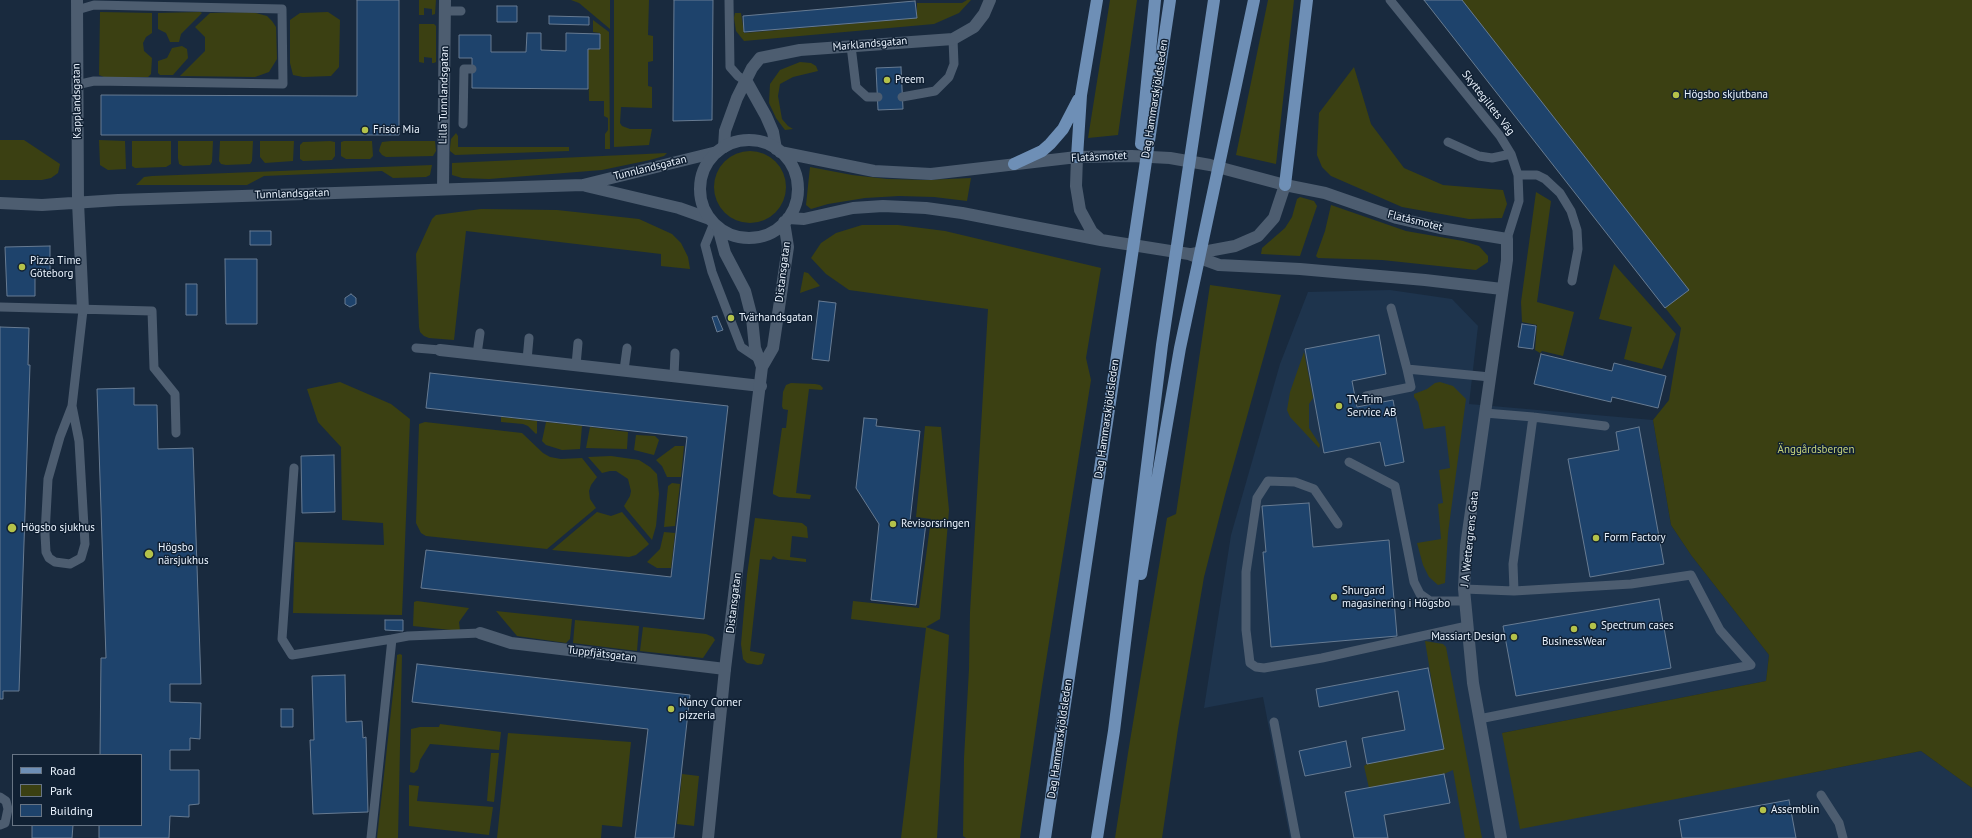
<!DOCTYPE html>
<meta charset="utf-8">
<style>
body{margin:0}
#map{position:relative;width:1972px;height:838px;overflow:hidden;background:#192a3e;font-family:"PT Sans",sans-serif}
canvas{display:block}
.legend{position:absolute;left:12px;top:754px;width:130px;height:72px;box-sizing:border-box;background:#102033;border:1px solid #677484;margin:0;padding:5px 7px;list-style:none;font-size:12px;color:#eaf3fe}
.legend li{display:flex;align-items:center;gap:8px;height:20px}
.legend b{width:20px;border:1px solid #677484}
</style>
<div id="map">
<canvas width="1972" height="838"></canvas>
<ul class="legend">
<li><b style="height:5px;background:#6e8fb6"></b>Road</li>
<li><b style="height:11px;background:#3b4012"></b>Park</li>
<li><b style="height:11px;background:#1e436c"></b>Building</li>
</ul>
</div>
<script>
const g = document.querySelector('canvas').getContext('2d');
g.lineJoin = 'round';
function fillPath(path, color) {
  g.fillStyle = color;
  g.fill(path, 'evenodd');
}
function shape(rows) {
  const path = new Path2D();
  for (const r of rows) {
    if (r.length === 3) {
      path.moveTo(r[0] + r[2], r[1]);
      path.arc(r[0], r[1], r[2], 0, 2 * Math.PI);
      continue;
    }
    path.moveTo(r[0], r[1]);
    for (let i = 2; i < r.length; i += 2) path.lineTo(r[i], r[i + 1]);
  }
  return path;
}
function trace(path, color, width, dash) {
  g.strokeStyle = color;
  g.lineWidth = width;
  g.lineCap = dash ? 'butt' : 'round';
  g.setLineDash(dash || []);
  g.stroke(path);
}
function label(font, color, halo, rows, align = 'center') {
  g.font = font + ' "PT Sans",sans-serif';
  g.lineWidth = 3;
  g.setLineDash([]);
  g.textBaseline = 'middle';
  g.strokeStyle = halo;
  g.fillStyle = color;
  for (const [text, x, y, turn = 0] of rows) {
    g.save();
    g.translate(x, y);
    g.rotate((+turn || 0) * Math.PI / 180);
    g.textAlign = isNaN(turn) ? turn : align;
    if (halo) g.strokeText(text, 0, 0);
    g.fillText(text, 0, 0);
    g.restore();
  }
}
const built = shape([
 [1390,290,1452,299,1478,326,1469,404,1653,420,1671,525,1691,555,1769,655,1766,681,1502,733,1801,775,1921,751,1972,788,1972,838,1290,838,1263,697,1204,708,1231,535,1280,364,1308,292]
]);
const green = shape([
 [419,0,436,0,435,14,432,15,432,9,424,8,424,15,419,15],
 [571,0,610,0,610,29,579,3],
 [614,0,649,0,648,35,653,36,653,61,648,62,648,86,652,87,652,108,621,107,620,123,622,126,630,129,652,129,649,145,614,147],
 [967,0,971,0,959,13,934,24,744,41,736,31,734,18,735,13,741,13,744,33,917,18,917,3,962,3],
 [1110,0,1137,0,1118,135,1088,138],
 [1268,0,1294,0,1276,164,1236,155],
 [1424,0,1972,0,1972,788,1921,751,1801,775,1520,829,1502,733,1766,681,1769,655,1691,555,1671,525,1653,420,1669,400,1681,328],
 [100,12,152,13,152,33,146,37,143,43,144,51,152,58,151,74,148,77,104,77,99,75],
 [252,12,267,16,272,21,276,27,277,59,269,72,255,77,180,76,205,51,205,37,195,27,210,13],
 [328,12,340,20,339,67,331,76,303,77,293,75,290,63,290,20,300,13],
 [158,13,200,12,202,13,181,34,179,42,170,42,166,33,158,29],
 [593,20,609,32,610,149,605,149,605,134,608,130,608,118,604,116,604,101,589,101,588,50,600,49,600,33,593,32],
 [419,24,434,24,436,26,436,62,434,63,432,63,432,58,424,57,424,63,419,62],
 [182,46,187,49,188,58,173,75,160,75,158,73,158,61,167,58,172,48],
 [800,62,811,63,816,66,818,71,793,77,780,84,778,96,782,119,788,126,793,129,785,130,776,118,769,103,770,84,780,70],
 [1354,67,1371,124,1404,168,1443,185,1503,190,1507,204,1502,218,1469,219,1402,207,1331,176,1322,167,1317,155,1319,113],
 [456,133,458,136,458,147,569,147,569,151,455,155,450,151,450,148,451,139],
 [0,140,24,140,60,164,58,173,51,178,42,180,0,180],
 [99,140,125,141,126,169,108,170,100,165],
 [132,141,171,141,171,164,166,167,135,168,132,166],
 [178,141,213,141,212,162,210,165,183,166,179,164,178,158],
 [220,141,253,141,252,161,250,164,226,165,221,164,219,161],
 [260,141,294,141,293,161,265,163,260,157],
 [330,141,335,142,335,156,332,160,303,161,300,159,300,145,303,142],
 [344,141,372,141,373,156,370,159,346,159,341,156,341,142],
 [391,141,435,141,436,151,433,156,386,157,382,155,379,151,380,147,382,142],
 [750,187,36],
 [667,153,664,156,650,160,602,170,489,179,462,178,452,175,452,163],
 [432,165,430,175,426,177,393,178,382,171,264,176,247,185,136,185,144,177,152,176],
 [810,167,852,175,887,179,926,180,971,178,967,201,934,197,899,196,865,198,828,204,811,209,806,205],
 [1536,192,1551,201,1537,302,1574,312,1563,356,1542,351,1540,353,1535,350,1537,325,1522,322,1521,302],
 [1300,197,1314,201,1317,206,1300,256,1261,254,1262,248,1285,228,1292,217,1297,199],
 [1331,205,1406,231,1463,241,1479,246,1488,256,1488,262,1476,270,1382,260,1318,258,1316,256,1325,231],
 [481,209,557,210,639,219,672,234,681,243,688,257,690,269,661,266,661,254,466,231,454,340,429,338,424,336,420,332,419,327,416,254,432,219,436,215],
 [862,225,898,225,945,231,1101,268,1086,358,1091,380,1042,686,1020,838,966,838,963,836,964,758,969,669,970,612,988,309,849,290,826,274,811,258,821,243,836,233],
 [1614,264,1676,334,1662,369,1624,359,1632,327,1599,319],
 [804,272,808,273,820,286,800,293],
 [1210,285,1281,295,1225,495,1204,577,1178,729,1162,838,1115,838,1128,753,1167,518,1176,514],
 [1304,352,1313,398,1309,404,1309,428,1320,445,1319,448,1290,417,1287,410,1290,392],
 [340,382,391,404,410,419,402,615,293,613,295,542,384,545,383,523,342,520,341,447,318,422,307,389],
 [1440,382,1453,386,1466,399,1448,533,1445,583,1438,585,1429,577,1423,565,1417,543,1441,539,1438,504,1443,503,1439,470,1450,468,1445,426,1424,429,1418,402,1414,397,1414,394,1427,389,1435,383],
 [791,383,815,384,820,385,823,388,822,390,809,389,796,493,811,495,810,499,779,497,773,494,773,491,782,428,786,428,788,410,783,409,782,406,783,392,786,385],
 [501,417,537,421,537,433,536,434,528,426,523,424,501,422],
 [425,422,522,433,543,453,550,457,561,459,582,458,597,477,591,485,589,491,590,499,596,508,547,549,426,536,421,533,416,523,419,424],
 [546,422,582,426,580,449,562,450,546,445,542,441],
 [925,426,941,427,949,510,940,619,926,627,949,635,937,838,901,838,926,628,851,619,853,601,919,608,931,519,916,517],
 [590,427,628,432,627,449,586,448],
 [636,435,655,436,659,440,654,455,634,450],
 [675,446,684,446,681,477,667,477,662,466,656,460],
 [611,456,639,460,650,467,657,474,659,494,656,526,652,540,626,509,624,506,630,496,631,491,628,479,616,471,610,471,602,473,588,457],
 [672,483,680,484,675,526,664,527,668,486],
 [597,512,611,516,622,512,649,544,647,546,636,555,629,557,552,550],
 [755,518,802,523,807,527,808,538,792,536,790,557,806,559,806,562,778,559,773,556,771,560,760,559,750,651,765,654,762,664,758,665,747,663,743,659,741,644,747,575],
 [664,532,675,533,671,568,657,568,647,562,660,549],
 [417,601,469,608,459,622,460,631,413,626,414,602],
 [496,611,572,619,570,639,566,643,517,636],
 [575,620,639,626,637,651,573,643],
 [643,627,706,634,713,637,715,640,703,658,640,651],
 [1425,641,1443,644,1446,647,1482,838,1465,838,1453,770,1444,774,1369,788,1364,766,1367,764,1443,749],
 [400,654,402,655,398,838,377,838,397,657,397,655],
 [440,724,501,732,499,750,430,744,420,760,418,769,414,773,410,772,411,729,420,727,439,727],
 [508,733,631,742,622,827,602,825,601,838,497,838],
 [491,753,499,753,494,802,487,801],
 [682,774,699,776,694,826,677,824],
 [409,785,419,786,417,801,493,807,489,835,409,826]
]);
const building = shape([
 [357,0,399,0,399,135,101,135,101,95,357,96,357,0],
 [674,0,713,0,712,120,673,121,674,0],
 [1424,0,1462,0,1689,290,1665,308,1424,0],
 [915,1,917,18,744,32,743,16,915,1],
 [497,6,517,6,517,22,497,22,497,6],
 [549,16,589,17,589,25,549,24,549,16],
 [527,33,541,33,541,50,566,51,566,33,600,34,600,49,588,49,588,89,472,88,472,58,459,58,459,35,491,35,491,52,526,52,527,33],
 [901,67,903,109,878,110,876,68,901,67],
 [250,231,271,231,271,245,250,245,250,231],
 [50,246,50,271,35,272,35,296,7,296,5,247,50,246],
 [225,259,257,259,257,324,226,324,225,259],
 [186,284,197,284,197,315,186,315,186,284],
 [351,294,356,298,356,304,350,307,345,304,345,298,351,294],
 [819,301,836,303,829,361,812,359,819,301],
 [717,316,723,330,717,332,712,317,717,316],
 [1522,324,1536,326,1533,349,1518,347,1522,324],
 [0,327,29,328,28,365,30,365,19,691,3,691,3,699,0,699,0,327],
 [1379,335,1386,374,1352,381,1357,407,1393,400,1404,462,1385,466,1380,442,1324,453,1305,349,1379,335],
 [1541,354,1612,371,1614,363,1666,376,1658,408,1612,397,1611,402,1534,384,1541,354],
 [430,373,728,406,704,619,421,588,426,550,671,577,687,437,426,408,430,373],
 [134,388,134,405,157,405,158,449,193,448,201,684,170,684,170,702,201,703,200,739,190,738,190,750,170,750,170,770,199,770,199,804,189,805,189,817,170,816,169,838,99,838,99,825,141,825,141,755,100,755,101,658,106,658,97,389,134,388],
 [864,418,877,419,876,426,920,431,910,521,926,523,916,605,871,600,879,524,856,488,864,418],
 [1639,427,1664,564,1590,577,1568,459,1619,450,1616,432,1639,427],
 [334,455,335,512,302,513,301,456,334,455],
 [1309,503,1313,547,1389,540,1397,636,1271,647,1263,552,1266,552,1262,506,1309,503],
 [1659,599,1671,668,1516,696,1503,626,1659,599],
 [385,620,403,620,403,631,385,630,385,620],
 [417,664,690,695,674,838,635,838,648,729,412,702,417,664],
 [1428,668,1444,749,1367,764,1362,738,1405,730,1398,691,1319,707,1316,689,1428,668],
 [345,675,346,722,362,721,363,738,366,737,368,812,313,814,310,740,314,740,312,676,345,675],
 [281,709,293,709,293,727,281,727,281,709],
 [1346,741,1351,767,1305,776,1299,751,1346,741],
 [1444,774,1450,803,1384,815,1388,838,1354,838,1345,792,1444,774],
 [1789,800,1796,838,1682,838,1679,820,1789,800],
 [32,825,73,825,72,838,32,838,32,825]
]);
const service = shape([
 [729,0,730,67,738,76,747,82],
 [1390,0,1500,136,1511,154,1518,175,1519,201,1507,239],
 [445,11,461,11],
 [851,46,856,87,867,97,878,97],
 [76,85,94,81,283,84,282,9,94,5,77,10],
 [902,97,935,91,949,77,954,64,953,39],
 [463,124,464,69,472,69],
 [1448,142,1479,156,1492,158,1511,154],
 [1518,175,1537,175,1545,179,1560,193,1571,211,1577,230,1578,249,1572,281],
 [714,223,705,245,712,272,741,347,759,359],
 [0,307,152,311,154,368,175,394,176,433],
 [1391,308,1407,369,1490,377],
 [416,348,440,350],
 [477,354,480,333],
 [527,360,529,338],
 [576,365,578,343],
 [624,370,627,348],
 [674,376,675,353],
 [1366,396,1411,387,1407,369],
 [72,406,60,437,48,479,45,534,46,552,49,558,55,562,70,564,81,558,85,544,79,441,72,406,83,310],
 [1533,417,1605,426],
 [1349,462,1395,486,1414,582,1420,594,1430,601,1465,601],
 [294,468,282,639,292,655,392,639],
 [1338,524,1314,489,1295,482,1268,481,1257,498,1246,572,1246,630,1250,663,1256,667,1264,668,1322,658,1467,626],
 [1464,589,1514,591,1513,564,1533,417,1485,413],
 [1479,719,1751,665,1720,630,1691,575,1631,584,1514,591],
 [1274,722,1296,838],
 [1821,795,1839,823,1843,838],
 [0,797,6,801,8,809,5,823,0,825],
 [371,838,392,639,408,636,480,633]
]);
const minor = shape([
 [77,0,78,202,83,310],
 [747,82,766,116,773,132,776,149],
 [724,147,725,131,737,98,752,68,760,58,800,50,953,39,974,27,984,14,990,0],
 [586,186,679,208,710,219],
 [443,189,445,0],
 [0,203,42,205,118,200,583,185,717,152],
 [440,350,761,386],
 [480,633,511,643,725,669]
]);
const tertiary = shape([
 [749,189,49],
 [780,152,874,171,931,174,1077,157,1132,156,1170,158,1210,165,1285,185,1325,193,1397,218,1440,228,1507,239,1507,260,1466,546,1464,589,1473,683,1501,838],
 [1077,157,1076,186,1080,210,1092,232,1101,240],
 [788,218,804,219,853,208,883,206,926,208,962,213,1101,240,1189,254,1219,265,1300,269,1425,280,1502,289],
 [1192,254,1235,246,1258,236,1274,218,1285,185],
 [762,367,773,348,788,247,784,222],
 [708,838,725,669,762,367,755,348,752,318,745,291,725,253,718,227]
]);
const primary = shape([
 [1141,144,1155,0],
 [1077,157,1081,95,1097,0],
 [1014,164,1042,151,1050,144,1063,129,1078,100],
 [1285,185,1307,0],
 [1141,574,1180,348,1254,0],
 [1045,838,1170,0],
 [1097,838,1114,731,1162,345,1214,0]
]);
const markers = [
 [887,80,4,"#b4c24a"],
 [1676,95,4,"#b4c24a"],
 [365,130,4,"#b4c24a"],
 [22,267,4,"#b4c24a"],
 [731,318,4,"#b4c24a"],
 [1339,406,4,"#b4c24a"],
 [893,524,4,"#b4c24a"],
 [12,528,5,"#b4c24a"],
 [1596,538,4,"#b4c24a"],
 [149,554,5,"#b4c24a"],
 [1334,597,4,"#b4c24a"],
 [1593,626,4,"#b4c24a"],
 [1574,629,4,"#b4c24a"],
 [1514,637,4,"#b4c24a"],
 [671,709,4,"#b4c24a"],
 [1763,810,4,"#b4c24a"]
];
const streetNames = [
 ["Marklandsgatan",870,44,-5],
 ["Lilla Tunnlandsgatan",444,95,-89],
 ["Dag Hammarskjöldsleden",1155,99,-81],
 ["Kapplandsgatan",77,101,-91],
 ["Skyttegillets Väg",1488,103,52],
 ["Flatåsmotet",1099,157,-3],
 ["Tunnlandsgatan",650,168,-14],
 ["Tunnlandsgatan",292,194,-2],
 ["Flatåsmotet",1415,221,14],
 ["Distansgatan",783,272,-83],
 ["Dag Hammarskjöldsleden",1107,419,-82],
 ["J A Wettergrens Gata",1470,539,-84],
 ["Distansgatan",734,603,-83],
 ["Tuppfjätsgatan",602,654,7],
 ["Dag Hammarskjöldsleden",1060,739,-82]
];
const poiNames = [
 ["Preem",895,80],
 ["Högsbo skjutbana",1684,95],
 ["Frisör Mia",373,130],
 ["Pizza Time",30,261],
 ["Göteborg",30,274],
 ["Tvärhandsgatan",739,318],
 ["TV-Trim",1347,400],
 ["Service AB",1347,413],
 ["Revisorsringen",901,524],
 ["Högsbo sjukhus",21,528],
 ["Form Factory",1604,538],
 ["Högsbo",158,548],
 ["närsjukhus",158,561],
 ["Shurgard",1342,591],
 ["magasinering i Högsbo",1342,604],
 ["Spectrum cases",1601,626],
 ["Massiart Design",1506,637,"right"],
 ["BusinessWear",1574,642,"center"],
 ["Nancy Corner",679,703],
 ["pizzeria",679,716],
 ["Assemblin",1771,810]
];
const parkNames = [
 ["Änggårdsbergen",1816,450]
];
fillPath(built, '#1e344d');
fillPath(green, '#3b4012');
fillPath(building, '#1e436c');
trace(building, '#677b92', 1);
trace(service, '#4d5d70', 9);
trace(minor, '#4d5d70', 12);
trace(tertiary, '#4d5d70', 12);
trace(primary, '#6e8fb6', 12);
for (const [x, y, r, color] of markers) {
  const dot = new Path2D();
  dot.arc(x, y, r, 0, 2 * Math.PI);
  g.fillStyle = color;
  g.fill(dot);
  trace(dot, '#102033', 1.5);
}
label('11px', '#eaf3fe', '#102033', streetNames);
label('11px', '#eaf3fe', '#102033', poiNames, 'left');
label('11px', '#c6d27a', '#102033', parkNames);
</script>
